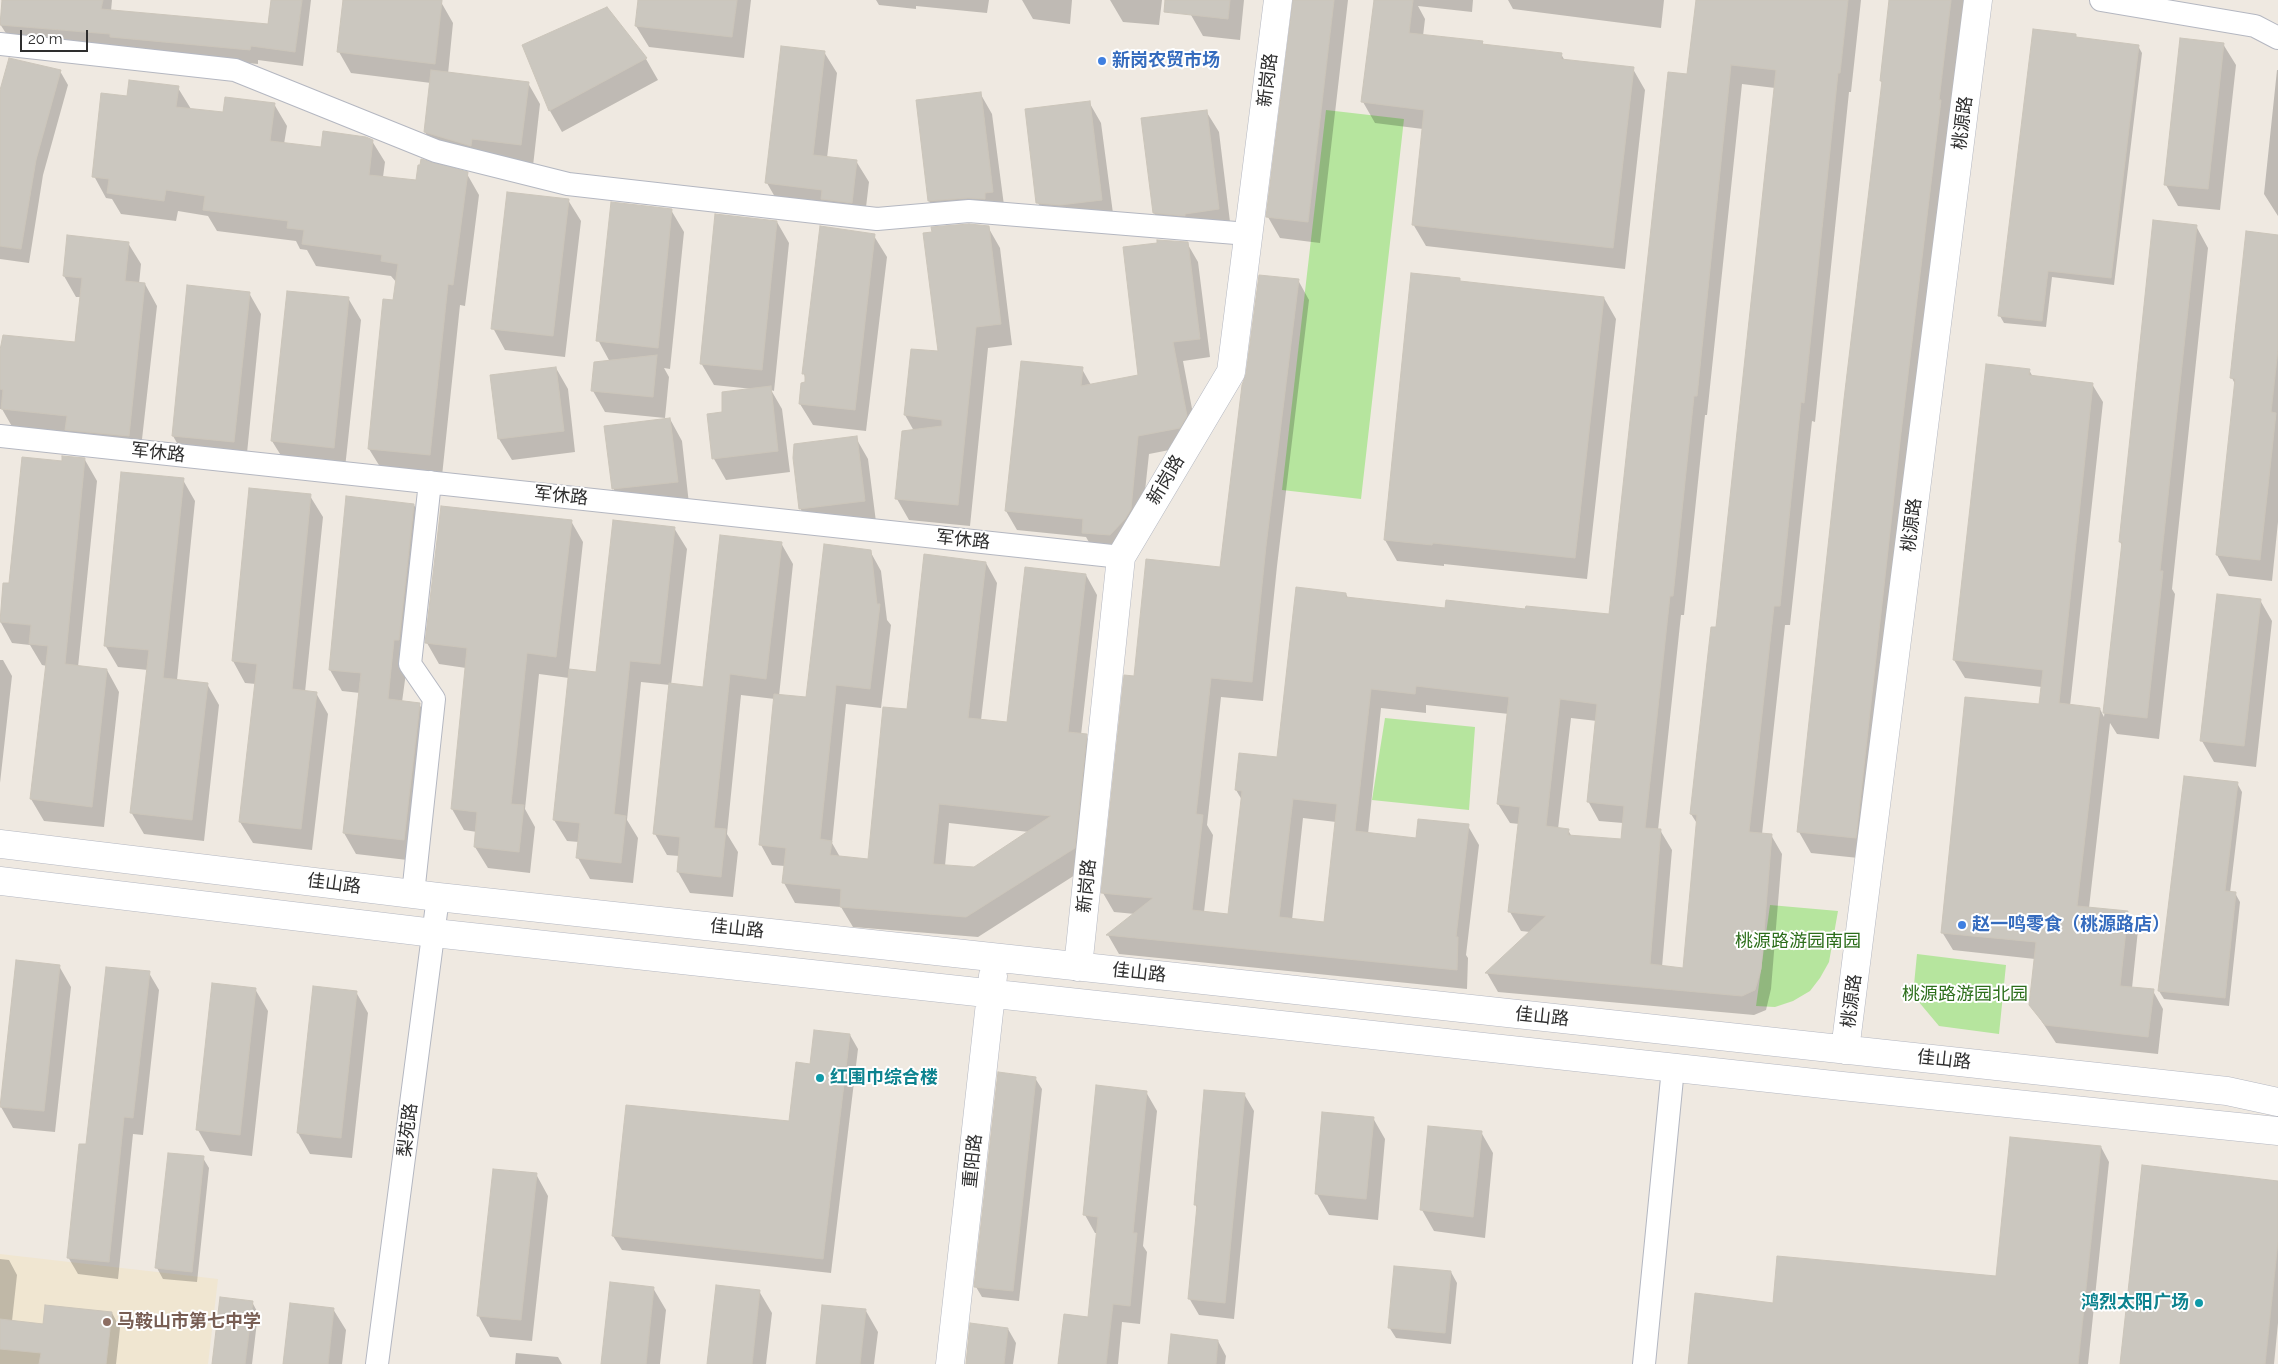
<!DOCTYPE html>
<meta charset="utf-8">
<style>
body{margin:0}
#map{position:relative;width:2278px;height:1364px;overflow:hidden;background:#efe9e1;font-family:Raleway,sans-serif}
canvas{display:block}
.scale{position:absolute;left:20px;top:30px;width:68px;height:22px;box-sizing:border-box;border:2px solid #2e2e2e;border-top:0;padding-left:6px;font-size:15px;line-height:18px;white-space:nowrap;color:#2e2e2e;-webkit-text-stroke:4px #fff;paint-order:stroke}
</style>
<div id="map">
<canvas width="2278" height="1364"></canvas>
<div class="scale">20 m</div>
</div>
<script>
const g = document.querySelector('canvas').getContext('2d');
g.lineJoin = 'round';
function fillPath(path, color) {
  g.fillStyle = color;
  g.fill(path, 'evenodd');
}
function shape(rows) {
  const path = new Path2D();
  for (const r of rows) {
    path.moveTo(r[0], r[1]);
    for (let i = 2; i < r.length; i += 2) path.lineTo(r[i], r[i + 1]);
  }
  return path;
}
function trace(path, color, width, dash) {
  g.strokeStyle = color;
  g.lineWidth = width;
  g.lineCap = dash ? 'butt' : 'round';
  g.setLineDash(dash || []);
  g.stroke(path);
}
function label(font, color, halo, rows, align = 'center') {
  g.font = font + ' Raleway,"Noto Sans SC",sans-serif';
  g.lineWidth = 4;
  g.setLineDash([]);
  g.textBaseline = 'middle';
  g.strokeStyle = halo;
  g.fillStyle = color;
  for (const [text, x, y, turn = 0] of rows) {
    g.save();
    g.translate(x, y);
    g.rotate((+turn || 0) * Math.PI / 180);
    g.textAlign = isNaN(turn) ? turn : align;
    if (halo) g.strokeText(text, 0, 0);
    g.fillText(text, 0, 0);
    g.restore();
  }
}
const education = shape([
 [0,1254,218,1279,208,1364,0,1364]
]);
const green = shape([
 [1326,110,1404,119,1361,499,1282,490],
 [1385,718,1475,727,1469,810,1372,800],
 [1770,905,1838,911,1829,962,1820,978,1810,991,1793,1001,1775,1007,1756,1006],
 [1917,954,2006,965,1999,1034,1939,1026,1913,995]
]);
const shadow = shape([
 [3,0,112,0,111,11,269,25,273,0,311,0,303,66,258,60,258,64,119,51,9,38,0,24],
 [344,0,441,2,453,23,448,74,528,83,540,104,533,166,438,153,425,132,431,83,351,73,339,52],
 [639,0,751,0,744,58,649,47,636,26],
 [876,0,989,0,987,13,916,6,916,9,879,5],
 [1022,0,1072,0,1070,24,1033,19],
 [1110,0,1162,0,1159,25,1123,22],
 [1192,0,1244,0,1240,40,1203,36,1191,15],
 [1294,0,1348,0,1320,243,1280,238,1268,217],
 [1375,0,1473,0,1472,12,1418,6,1425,19,1423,36,1482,42,1484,46,1561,54,1565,61,1633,69,1645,90,1625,269,1426,246,1413,224,1423,129,1375,123,1363,102],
 [1508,0,1664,0,1661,28,1513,9],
 [1697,0,1861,0,1851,92,1849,92,1815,422,1812,421,1790,625,1785,625,1762,834,1771,835,1782,854,1771,989,1766,1010,1754,1015,1498,992,1487,973,1530,932,1521,931,1510,912,1519,824,1510,823,1498,804,1509,714,1426,705,1426,713,1381,708,1368,834,1417,840,1468,826,1479,845,1466,955,1468,958,1467,989,1119,954,1108,935,1135,914,1114,912,1103,893,1135,678,1221,568,1298,280,1309,300,1277,566,1263,701,1221,697,1207,825,1213,835,1204,912,1229,915,1242,800,1236,790,1278,759,1346,594,1348,598,1446,609,1526,610,1610,616,1688,75],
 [1742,84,1775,88,1717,629,1691,814,1698,825,1684,969,1662,967,1672,850,1660,830,1658,830,1681,615,1684,615,1705,415,1707,415],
 [1571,718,1597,721,1588,801,1599,821,1623,823,1622,841,1572,837,1568,830,1558,829],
 [1303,818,1336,822,1325,923,1292,920],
 [1890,0,1965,0,1868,859,1811,853,1799,832,1883,85,1881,81],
 [607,8,646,59,658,80,562,132,550,111,524,45],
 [2075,35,2077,39,2138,46,2142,53,2114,285,2052,277,2046,327,2004,323,2000,316],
 [2223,44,2236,65,2220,210,2178,206,2166,185],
 [824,52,837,73,827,158,856,161,869,182,864,224,779,204,767,183],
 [2277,70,2278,70,2278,216,2264,194],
 [60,71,68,85,43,175,29,263,0,259,0,95],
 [178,88,191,109,224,114,274,104,287,126,284,144,322,149,372,141,385,162,383,177,417,181,467,174,479,195,465,306,460,305,442,476,382,470,369,449,397,283,391,276,316,266,307,250,300,249,296,241,217,231,208,216,178,211,176,221,121,214,112,199,106,198,94,176,128,97],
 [980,93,992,114,1005,213,942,222,929,201,917,101],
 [1089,102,1101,123,1114,221,1050,224,1038,203],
 [1206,111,1219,132,1231,230,1167,234,1154,213],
 [568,200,581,221,565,357,505,350,493,328],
 [671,210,684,232,670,369,664,368,669,377,665,418,605,412,593,391,610,362,598,340],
 [777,222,789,243,774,391,771,390,782,409,790,472,726,480,714,459,723,413,753,389,714,385,701,363],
 [2196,226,2208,248,2172,589,2175,594,2159,739,2117,734,2110,723,2089,908,2127,912,2138,930,2132,988,2153,991,2163,1009,2158,1054,2056,1043,2031,1005,2035,959,1953,950,1942,932,2040,706,2042,687,1965,678,1954,660,2029,370,2033,377,2092,384,2103,402,2070,706,2100,709,2104,717,2123,547,2120,542],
 [988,227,1000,248,1012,345,988,348,970,526,909,520,897,499,914,431,905,415,940,353],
 [874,236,887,257,866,431,813,425,800,404,807,383,804,374],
 [2278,236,2278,522,2272,581,2229,576,2217,555,2236,386,2232,378],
 [128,243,141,264,139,284,145,284,157,306,140,457,14,430,2,409,0,409,0,351,76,343,81,297,76,297,64,276],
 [1187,243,1198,262,1210,357,1183,361,1197,435,1190,446,1149,454,1141,528,1136,538,1094,551,1086,537,1017,530,1006,511,1082,369,1091,385,1140,376,1158,244],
 [1459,279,1461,283,1604,298,1616,319,1587,579,1444,564,1444,566,1397,561,1385,540],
 [249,293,261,314,246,463,185,457,173,436],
 [348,298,361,320,345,468,285,462,272,441],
 [556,368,568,389,575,452,512,460,499,439,492,376],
 [670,419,682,441,689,504,625,510,613,488],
 [856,438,868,459,876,522,812,530,800,508],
 [85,460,97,481,78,667,107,670,119,692,104,827,44,821,31,799,47,666,42,665,30,645,12,643,0,621,10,585,63,462],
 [183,480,195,501,177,680,207,684,219,705,204,841,144,834,131,812,148,670,118,667,105,645],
 [250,490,310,496,323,517,305,692,316,693,328,714,312,850,253,843,240,822,256,684,245,683,233,661],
 [414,505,426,526,402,702,419,704,432,725,416,861,356,854,344,833,360,693,342,691,330,670],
 [571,521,583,542,569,670,597,673,674,528,687,549,671,685,704,688,781,543,793,564,779,696,808,699,870,551,881,571,887,620,891,625,881,708,846,704,832,843,840,857,869,860,908,710,986,563,997,583,981,720,1008,723,1086,575,1097,595,1081,735,1086,736,1097,755,1086,868,978,937,853,927,841,907,795,903,784,883,785,866,772,865,761,845,775,699,741,695,727,834,738,852,733,897,690,893,678,872,679,856,667,855,655,834,670,685,641,682,627,820,638,838,633,883,590,879,578,858,579,842,567,841,554,820,569,678,539,674,525,809,535,827,530,873,488,868,475,847,477,832,464,830,452,809,466,668,439,664,427,643],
 [949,823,1029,832,975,869,945,866],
 [2260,600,2272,621,2256,767,2214,762,2202,741],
 [0,660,3,660,12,676,0,783],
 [2237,783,2242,792,2230,893,2235,893,2240,902,2229,1006,2164,999,2159,991],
 [59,966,71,987,55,1132,13,1128,1,1107],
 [149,973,159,990,143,1135,133,1134,118,1279,78,1274,68,1257,87,1146],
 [255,989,268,1011,252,1156,210,1151,198,1130],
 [356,992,368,1013,352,1158,310,1154,298,1133],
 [850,1035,858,1049,831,1273,622,1250,613,1236,790,1122,811,1065],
 [1035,1078,1042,1089,1019,1301,982,1297,976,1287],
 [1146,1092,1157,1111,1143,1246,1147,1252,1140,1324,1122,1322,1118,1364,1060,1364,1089,1318,1098,1233,1095,1233,1085,1215],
 [1244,1094,1254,1111,1234,1319,1199,1315,1189,1298,1198,1210,1195,1204],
 [1373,1118,1385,1139,1378,1220,1329,1215,1317,1194],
 [1481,1132,1493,1153,1485,1238,1434,1231,1422,1210],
 [2101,1147,2109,1162,2088,1364,1689,1364,1774,1305,1997,1277],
 [203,1158,209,1168,197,1282,163,1279,157,1268],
 [536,1174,548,1196,532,1341,490,1337,478,1315],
 [2278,1183,2278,1323,2274,1364,2121,1364],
 [0,1259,9,1260,17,1275,12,1321,44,1325,112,1313,120,1328,116,1364,0,1364],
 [1451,1272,1457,1283,1451,1344,1396,1338,1389,1327],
 [653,1288,666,1310,660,1364,602,1364],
 [759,1291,772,1313,766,1364,709,1364],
 [252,1302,258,1313,252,1364,213,1364],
 [333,1309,346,1330,342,1364,285,1364],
 [866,1311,878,1332,874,1364,817,1364],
 [1008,1329,1016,1343,1013,1364,967,1364],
 [1218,1341,1226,1356,1225,1364,1169,1364],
 [516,1353,558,1357,562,1364,515,1364]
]);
const building = shape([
 [2,0,103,0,101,9,268,24,271,0,302,0,295,52,251,46,250,50,110,37,110,34,0,25,2,0],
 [343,0,442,0,435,64,337,52,343,0],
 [638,0,737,0,732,37,635,26,638,0],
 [1165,0,1230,0,1228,19,1164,12,1165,0],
 [1293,0,1334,0,1308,222,1266,217,1293,0],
 [1374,0,1413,0,1409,33,1483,41,1482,44,1562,53,1561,59,1634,67,1613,248,1412,225,1424,110,1361,102,1374,0],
 [1696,0,1848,0,1840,73,1838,73,1804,403,1801,402,1780,606,1774,606,1749,832,1772,834,1761,969,1755,990,1742,996,1485,973,1546,916,1508,912,1520,807,1497,804,1509,697,1416,686,1415,694,1371,689,1355,831,1416,838,1418,819,1469,824,1456,937,1458,937,1457,970,1106,935,1153,898,1101,893,1124,675,1134,676,1146,559,1220,567,1242,385,1246,374,1259,275,1299,279,1266,546,1252,682,1211,678,1196,814,1203,815,1192,910,1228,914,1242,791,1235,790,1239,753,1277,757,1296,587,1346,593,1346,597,1445,608,1446,600,1525,609,1526,606,1609,614,1668,72,1687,74,1696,0],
 [1731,65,1776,70,1716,627,1711,627,1690,814,1697,815,1683,968,1650,964,1661,829,1645,828,1670,596,1673,596,1694,396,1697,396,1731,65],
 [1560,699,1597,704,1587,802,1624,806,1621,839,1568,835,1569,829,1546,826,1560,699],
 [1293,799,1337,804,1324,922,1279,917,1293,799],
 [1889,0,1951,0,1939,100,1941,100,1901,433,1856,838,1797,832,1844,399,1882,81,1880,81,1889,0],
 [607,7,647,58,549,111,522,45,607,7],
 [2033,29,2076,34,2076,37,2139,45,2111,278,2048,271,2042,321,1998,316,2033,29],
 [2180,38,2224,43,2208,189,2164,185,2180,38],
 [781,46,825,51,813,155,857,160,852,203,821,199,822,190,765,183,781,46],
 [9,58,61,70,36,160,21,249,0,246,0,90,9,58],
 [431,70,529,82,521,145,472,139,471,146,424,132,431,70],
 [129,80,179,86,176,107,223,112,225,97,275,103,270,141,321,147,323,131,366,137,373,140,369,175,416,180,418,165,420,165,421,159,468,172,453,285,448,284,430,455,368,449,383,299,393,300,398,264,381,261,382,255,302,244,304,230,287,228,288,221,203,210,205,196,166,190,164,201,107,193,109,179,92,177,101,93,127,96,129,80],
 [981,92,993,192,985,193,985,199,968,198,928,201,916,100,981,92],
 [1090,101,1102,200,1060,205,1036,203,1025,109,1090,101],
 [1207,110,1219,209,1185,214,1185,216,1153,213,1141,118,1207,110],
 [507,192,569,199,553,336,491,329,507,192],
 [611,202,672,209,658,348,596,341,611,202],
 [715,214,777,221,762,370,700,364,715,214],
 [2153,220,2197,225,2160,571,2163,571,2147,718,2103,713,2122,542,2119,542,2153,220],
 [969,224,989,226,1001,324,976,327,958,505,895,499,902,431,942,426,942,420,904,415,911,349,938,351,923,233,932,232,931,227,969,224],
 [820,226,875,234,855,410,799,404,801,383,805,382,805,374,802,374,820,226],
 [2246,231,2278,235,2278,349,2271,412,2276,413,2260,560,2216,555,2235,379,2230,378,2246,231],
 [67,235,129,242,125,281,145,283,129,436,65,430,67,416,1,409,3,390,0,389,0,350,3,335,75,342,82,278,63,276,67,235],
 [1157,240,1188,242,1200,339,1173,342,1187,416,1180,428,1138,436,1131,509,1125,519,1110,535,1082,533,1083,519,1005,511,1021,361,1083,367,1081,386,1138,375,1123,247,1157,243,1157,240],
 [1411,273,1460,278,1460,281,1604,297,1575,558,1433,543,1432,545,1384,540,1411,273],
 [187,285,250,292,234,442,172,436,187,285],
 [287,291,349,297,334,448,271,441,287,291],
 [657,355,653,397,591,391,594,362,657,355],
 [1986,364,2030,369,2029,375,2093,383,2059,703,2100,708,2077,906,2128,911,2120,986,2154,989,2148,1037,2045,1025,2029,1005,2036,942,1941,933,1965,697,2039,704,2043,670,1953,660,1986,364],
 [556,367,564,431,498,439,490,375,556,367],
 [771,386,778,451,712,459,707,414,722,412,722,392,771,386],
 [670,418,678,482,612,489,604,426,670,418],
 [857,436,865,501,799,509,793,458,794,444,857,436],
 [62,456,85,458,65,664,107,669,92,807,30,799,48,646,29,644,31,625,0,622,3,583,9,583,22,457,62,461,62,456],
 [121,472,184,478,163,678,208,683,192,820,130,813,149,650,104,646,121,472],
 [249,488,311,494,292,689,317,692,301,829,239,822,257,664,232,661,249,488],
 [346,496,414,504,399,640,394,640,388,699,420,703,404,840,343,833,361,673,329,670,346,496],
 [441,506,572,520,556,657,527,653,511,804,524,805,519,852,474,847,477,812,451,809,467,648,425,643,441,506],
 [613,520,675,527,660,664,630,661,614,814,626,816,621,863,576,858,580,823,553,820,569,669,596,672,613,520],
 [720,535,782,542,766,679,730,674,714,828,726,829,721,877,677,872,680,837,653,834,669,683,703,687,720,535],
 [824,544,871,550,877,604,880,604,870,689,836,685,820,839,832,841,830,855,868,859,883,707,907,709,924,554,986,562,968,718,1007,722,1025,567,1086,574,1068,732,1087,734,1075,848,966,917,840,907,841,889,782,883,786,848,759,845,774,694,806,697,824,544],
 [939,804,1051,816,974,867,933,864,939,804],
 [2217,594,2261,599,2244,746,2200,741,2217,594],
 [2184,776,2238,782,2225,891,2236,892,2225,998,2158,991,2184,776],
 [16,960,60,965,44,1111,0,1107,16,960],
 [106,967,150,971,133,1118,124,1117,109,1262,67,1258,79,1144,86,1144,106,967],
 [212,983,256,988,240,1135,196,1130,212,983],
 [313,986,357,991,341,1138,297,1133,313,986],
 [814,1030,850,1034,823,1259,612,1236,626,1105,789,1121,796,1062,810,1064,814,1030],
 [998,1072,1036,1077,1013,1291,974,1287,998,1072],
 [1096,1085,1147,1091,1133,1233,1137,1233,1130,1306,1113,1304,1106,1364,1058,1364,1064,1314,1088,1317,1098,1217,1083,1215,1096,1085],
 [1204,1090,1245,1093,1225,1303,1188,1299,1197,1205,1194,1205,1204,1090],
 [1322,1112,1374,1117,1366,1199,1315,1194,1322,1112],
 [1428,1126,1482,1131,1473,1217,1420,1210,1428,1126],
 [2010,1137,2101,1146,2078,1364,1688,1364,1695,1293,1773,1303,1777,1256,1996,1276,2010,1137],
 [168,1153,204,1156,192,1272,155,1268,168,1153],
 [2142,1165,2278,1181,2278,1241,2265,1364,2120,1364,2142,1165],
 [493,1169,537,1173,521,1320,477,1316,493,1169],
 [1394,1266,1451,1271,1445,1333,1388,1328,1394,1266],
 [610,1282,654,1287,646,1364,601,1364,610,1282],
 [716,1285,760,1290,752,1364,707,1364,716,1285],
 [220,1297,253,1301,245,1364,212,1364,220,1297],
 [290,1303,334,1308,328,1364,283,1364,290,1303],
 [45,1305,112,1312,106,1364,39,1364,41,1353,0,1349,0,1319,43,1324,45,1305],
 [822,1305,866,1309,860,1364,816,1364,822,1305],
 [970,1323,1008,1328,1004,1364,966,1364,970,1323],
 [1171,1334,1218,1340,1216,1364,1168,1364,1171,1334]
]);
const street = shape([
 [2101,0,2255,26,2278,38],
 [0,44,235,70,436,151,568,184,877,219,969,211,1248,234],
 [0,436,1121,557],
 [413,894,434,699,410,664,430,482],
 [377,1364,438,897],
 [1644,1364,1673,1068]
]);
const secondary = shape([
 [0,844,438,897,2227,1091,2278,1102],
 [0,881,434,933,1842,1086,2278,1131],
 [1078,967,1121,557,1231,372,1278,0],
 [1845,1050,1978,0],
 [950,1364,993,976]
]);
const markers = [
 [1102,61,5,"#3f7fe0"],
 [1962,925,5,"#3f7fe0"],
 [820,1078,5,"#0f9aa8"],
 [2199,1303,5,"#0f9aa8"],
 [107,1322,5,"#8d6e63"]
];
const shopNames = [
 ["新岗农贸市场",1112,61],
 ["赵一鸣零食（桃源路店）",1972,925]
];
const streetNames = [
 ["新岗路",1268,80,-83],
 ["桃源路",1963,123,-83],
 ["军休路",158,453,6],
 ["新岗路",1166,480,-59],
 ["军休路",561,496,6],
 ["桃源路",1912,525,-83],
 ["军休路",963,540,6],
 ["佳山路",334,884,7],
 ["新岗路",1087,886,-84],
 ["佳山路",737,929,6],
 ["佳山路",1139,973,6],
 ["桃源路",1852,1001,-83],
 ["佳山路",1542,1017,6],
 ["佳山路",1944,1060,6],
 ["梨苑路",408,1130,-83],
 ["重阳路",973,1161,-84]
];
const parkNames = [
 ["桃源路游园南园",1798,942],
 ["桃源路游园北园",1965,995]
];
const cultureNames = [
 ["红围巾综合楼",830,1078],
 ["鸿烈太阳广场",2189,1303,"right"]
];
const educationNames = [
 ["马鞍山市第七中学",117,1322]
];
fillPath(education, '#f0e6d1');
fillPath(green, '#b6e59e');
fillPath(shadow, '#0003');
fillPath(building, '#cbc7bf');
trace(building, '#cbc5ba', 1);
trace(street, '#b4b7c1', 24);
trace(secondary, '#b4b7c1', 29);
trace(street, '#fff', 22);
trace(secondary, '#fff', 28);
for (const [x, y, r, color] of markers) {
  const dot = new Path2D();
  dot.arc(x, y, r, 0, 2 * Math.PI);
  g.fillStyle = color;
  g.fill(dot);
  trace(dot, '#fff', 2);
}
label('bold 18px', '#366cbe', '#fff', shopNames, 'left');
label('18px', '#2e2e2e', '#fff', streetNames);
label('18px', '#2c6e1b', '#fff', parkNames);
label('bold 18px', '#0d838f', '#fff', cultureNames, 'left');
label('bold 18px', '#785e54', '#fff', educationNames, 'left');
</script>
